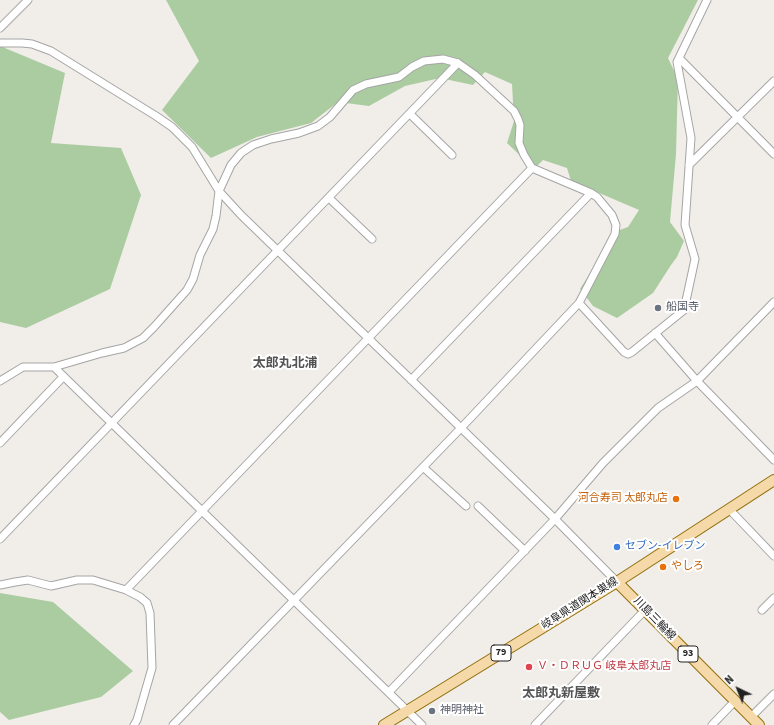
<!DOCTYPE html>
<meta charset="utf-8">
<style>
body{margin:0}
#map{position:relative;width:774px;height:725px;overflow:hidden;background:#f1eee9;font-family:"Source Sans 3",sans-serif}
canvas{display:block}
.north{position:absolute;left:718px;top:669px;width:40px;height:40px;-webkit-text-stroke:3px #fff;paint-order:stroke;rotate:317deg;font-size:11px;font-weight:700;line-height:16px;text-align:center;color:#212121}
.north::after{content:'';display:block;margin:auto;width:14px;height:18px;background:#212121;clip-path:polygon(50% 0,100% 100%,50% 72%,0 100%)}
</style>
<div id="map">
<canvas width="774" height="725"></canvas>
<div class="north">N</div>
</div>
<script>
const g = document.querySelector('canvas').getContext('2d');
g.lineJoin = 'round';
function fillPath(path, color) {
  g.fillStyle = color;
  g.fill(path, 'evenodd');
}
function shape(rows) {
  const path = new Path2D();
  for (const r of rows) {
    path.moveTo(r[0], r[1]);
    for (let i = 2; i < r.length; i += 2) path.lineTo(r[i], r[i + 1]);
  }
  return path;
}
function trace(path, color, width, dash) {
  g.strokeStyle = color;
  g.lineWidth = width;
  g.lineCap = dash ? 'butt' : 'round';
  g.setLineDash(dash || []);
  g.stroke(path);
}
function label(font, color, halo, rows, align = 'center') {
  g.font = font + ' "Source Sans 3","Noto Sans JP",sans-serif';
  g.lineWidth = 4;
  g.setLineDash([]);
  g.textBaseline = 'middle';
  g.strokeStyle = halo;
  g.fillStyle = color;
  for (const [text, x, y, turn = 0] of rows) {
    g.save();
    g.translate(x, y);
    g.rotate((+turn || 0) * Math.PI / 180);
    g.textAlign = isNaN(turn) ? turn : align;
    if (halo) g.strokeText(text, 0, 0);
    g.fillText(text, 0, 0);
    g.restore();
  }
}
const forest = shape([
 [166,0,698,0,668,58,678,79,676,154,670,222,684,241,677,257,671,265,653,293,617,318,593,306,580,289,617,231,628,227,639,210,571,181,567,168,543,160,534,169,507,143,514,121,512,84,485,72,473,85,440,78,405,86,369,106,338,102,311,123,257,137,211,158,162,110,199,61],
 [0,46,65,73,51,143,121,148,141,195,110,289,26,328,0,322],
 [0,593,53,602,133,671,101,697,9,720,0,712]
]);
const minor = shape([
 [0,28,28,0],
 [0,43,22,43,32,44,51,51,156,116,172,127,192,147,219,191,241,215,555,519,617,582],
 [679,58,774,154],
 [410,114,452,155],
 [689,165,774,81],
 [329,198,372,239],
 [579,303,624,352,628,354,632,352,684,310,695,259,685,225,691,138,677,62,707,0],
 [655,333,697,381,774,460],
 [54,367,102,353,124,348,143,338,154,327,187,290,193,279,200,255,213,229,216,216,219,191,231,165,241,153,253,145,271,139,299,133,318,126,330,117,353,90,366,84,399,77,412,67,424,61,443,59,458,63,475,75,514,111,518,119,520,125,519,143,524,155,532,168,591,193,597,197,612,215,616,225,615,234,579,303,461,428,173,725],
 [411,380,591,193],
 [0,381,23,367,54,367,422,725],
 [0,443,63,377],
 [423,467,466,506],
 [478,506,525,551],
 [729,509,774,556],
 [0,539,458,63],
 [0,585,15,582,28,580,51,586,77,580,93,580,126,590,140,597,147,603,150,613,152,668,137,720,134,725],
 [126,590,532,168],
 [762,610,774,598],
 [389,692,555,519,603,463,658,408,697,381,774,302],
 [751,717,774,694],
 [535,725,645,610],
 [712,725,735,701]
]);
const primary = shape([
 [617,582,759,725],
 [384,725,617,582,774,480]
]);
const markers = [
 [658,308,4,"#6b7280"],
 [676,499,4,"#e8710a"],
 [617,547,4,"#3f7fe0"],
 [663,567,4,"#e8710a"],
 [529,667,4,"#e0444e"],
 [432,711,4,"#6b7280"]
];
const shields = [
 [501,653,20],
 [688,654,20]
];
const shieldNames = [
 ["79",501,653],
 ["93",688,654]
];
const worshipNames = [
 ["船国寺",666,308],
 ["神明神社",440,711]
];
const foodNames = [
 ["河合寿司 太郎丸店",668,499],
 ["やしろ",671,567,"left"]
];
const shopNames = [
 ["セブン-イレブン",625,547]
];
const streetNames = [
 ["岐阜県道関本巣線",580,604,-32],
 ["川島三輪線",654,619,46]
];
const healthNames = [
 ["Ｖ・ＤＲＵＧ 岐阜太郎丸店",537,667]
];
const quarterNames = [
 ["太郎丸北浦",285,364],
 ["太郎丸新屋敷",561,694]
];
fillPath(forest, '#abcca1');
trace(minor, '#a5a5a5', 9);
trace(primary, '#926f0c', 12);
trace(minor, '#fff', 7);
trace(primary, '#f5d9a9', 10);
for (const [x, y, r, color] of markers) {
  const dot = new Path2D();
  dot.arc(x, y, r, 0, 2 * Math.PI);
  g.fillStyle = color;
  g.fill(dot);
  trace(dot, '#fff', 1.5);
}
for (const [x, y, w] of shields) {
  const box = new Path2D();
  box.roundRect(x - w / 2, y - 8, w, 16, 3);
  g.fillStyle = '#fff';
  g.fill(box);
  trace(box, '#212121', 1);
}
label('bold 10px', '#212121', null, shieldNames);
label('11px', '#5b616d', '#fff', worshipNames, 'left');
label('11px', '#c56008', '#fff', foodNames, 'right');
label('11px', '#366cbe', '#fff', shopNames, 'left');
label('11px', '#212121', '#fff', streetNames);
label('11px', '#be3a42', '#fff', healthNames, 'left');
label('bold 13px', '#545454', '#fff', quarterNames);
</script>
